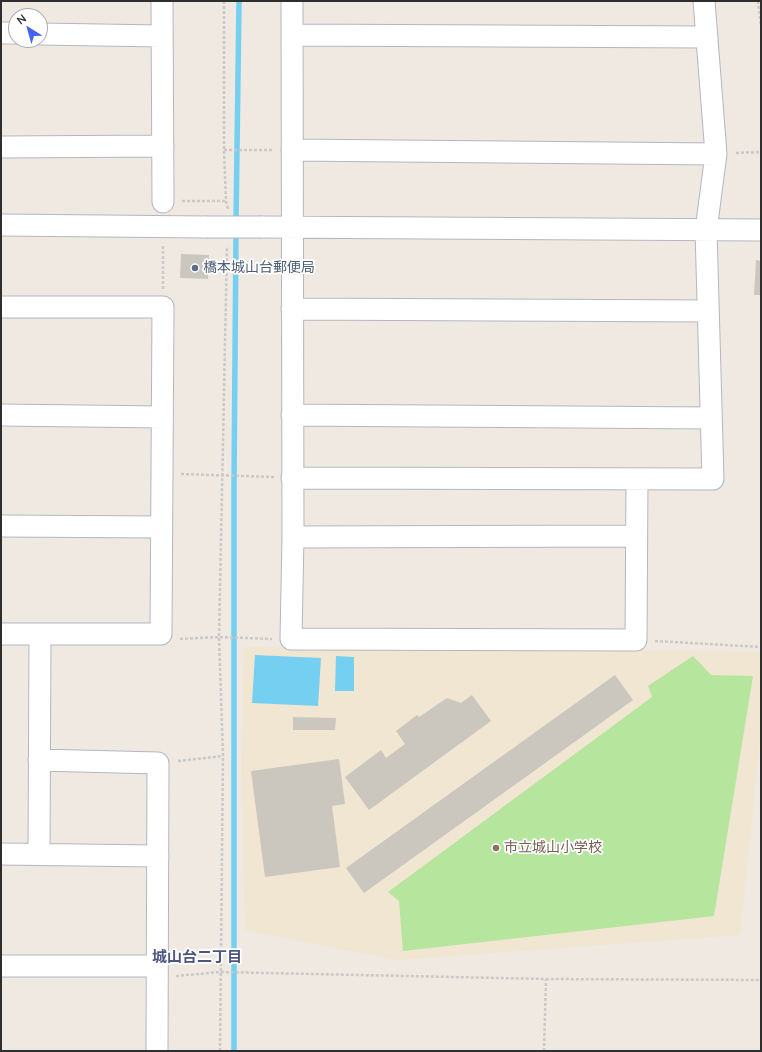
<!DOCTYPE html>
<meta charset="utf-8">
<style>
body{margin:0}
#map{position:relative;width:762px;height:1052px;overflow:hidden;background:#efe9e1;font-family:Mulish,sans-serif}
canvas{display:block}
.frame{position:absolute;inset:0;border:2px solid #2e2e2e;pointer-events:none}
.north{position:absolute;left:8px;top:8px;width:40px;height:40px;box-sizing:border-box;background:#fff;border:1px solid #ababab;border-radius:50%;rotate:323deg;font-size:11px;font-weight:700;line-height:16px;text-align:center;color:#2e2e2e}
.north::after{content:'';display:block;margin:auto;width:14px;height:18px;background:#4264fb;clip-path:polygon(50% 0,100% 100%,50% 72%,0 100%)}
</style>
<div id="map">
<canvas width="762" height="1052"></canvas>
<div class="frame"></div>
<div class="north">N</div>
</div>
<script>
const g = document.querySelector('canvas').getContext('2d');
g.lineJoin = 'round';
function fillPath(path, color) {
  g.fillStyle = color;
  g.fill(path, 'evenodd');
}
function shape(rows) {
  const path = new Path2D();
  for (const r of rows) {
    path.moveTo(r[0], r[1]);
    for (let i = 2; i < r.length; i += 2) path.lineTo(r[i], r[i + 1]);
  }
  return path;
}
function trace(path, color, width, dash) {
  g.strokeStyle = color;
  g.lineWidth = width;
  g.lineCap = dash ? 'butt' : 'round';
  g.setLineDash(dash || []);
  g.stroke(path);
}
function label(font, color, halo, rows, align = 'center') {
  g.font = font + ' Mulish,"Noto Sans JP",sans-serif';
  g.lineWidth = 3.5;
  g.setLineDash([]);
  g.textBaseline = 'middle';
  g.strokeStyle = halo;
  g.fillStyle = color;
  for (const [text, x, y, turn = 0] of rows) {
    g.save();
    g.translate(x, y);
    g.rotate((+turn || 0) * Math.PI / 180);
    g.textAlign = isNaN(turn) ? turn : align;
    if (halo) g.strokeText(text, 0, 0);
    g.fillText(text, 0, 0);
    g.restore();
  }
}
const education = shape([
 [244,647,761,652,761,730,740,935,397,960,245,930,241,766]
]);
const green = shape([
 [693,656,711,675,753,676,714,916,403,951,399,901,388,892,652,697,648,686]
]);
const water = shape([
 [255,655,321,658,318,706,252,703],
 [336,656,354,657,354,691,335,691]
]);
const stream = shape([
 [236,223,239,1],
 [234,1051,234,484,236,231]
]);
const building = shape([
 [181,254,209,255,208,279,180,278],
 [756,260,761,261,761,295,754,295],
 [615,675,633,700,364,893,346,868],
 [472,695,491,721,369,810,345,777,381,750,386,758,405,744,396,731,417,715,419,717,447,698,461,703],
 [293,717,336,718,335,730,293,730],
 [339,759,345,804,332,806,340,867,265,877,251,771]
]);
const path = shape([
 [224,1,224,150,226,201,228,209],
 [758,1,761,26],
 [224,150,273,150],
 [736,153,761,152],
 [182,201,226,201],
 [163,289,163,246],
 [181,474,274,477],
 [180,639,219,637,272,639],
 [655,641,761,647],
 [178,761,223,756],
 [176,976,220,972,546,979,761,980],
 [220,1051,223,756,219,637,227,246],
 [544,1051,546,979]
]);
const minor = shape([
 [162,1,163,202],
 [292,1,293,537,291,639,636,640,637,479],
 [1,33,16,33],
 [40,34,161,36],
 [292,35,707,37],
 [1,147,163,146],
 [292,150,716,154],
 [1,225,205,227],
 [262,227,761,230],
 [1,307,163,307,161,634,1,634],
 [292,309,708,311],
 [1,415,162,417],
 [292,415,711,418],
 [292,478,713,479,706,230,716,154,704,1],
 [1,526,161,527],
 [293,537,636,536],
 [39,760,158,763,157,1051],
 [1,854,158,856],
 [39,854,40,634],
 [1,966,157,966]
]);
const minorBridge = shape([
 [205,227,262,227]
]);
const markers = [
 [195,268,4,"#5c6f8a"],
 [496,848,4,"#8d6e63"]
];
const serviceNames = [
 ["橋本城山台郵便局",203,268]
];
const educationNames = [
 ["市立城山小学校",504,848]
];
const neighbourhoodNames = [
 ["城山台二丁目",197,957]
];
fillPath(education, '#f0e6d1');
fillPath(green, '#b6e59e');
fillPath(water, '#75cff0');
trace(stream, '#75cff0', 5.5);
fillPath(building, '#cbc7bf');
trace(minor, '#b4b7c1', 23);
trace(path, '#c9c9c9', 2.5, [3, 2]);
trace(minor, '#fff', 21);
trace(minorBridge, '#b4b7c1', 23, []);
trace(minorBridge, '#fff', 21);
for (const [x, y, r, color] of markers) {
  const dot = new Path2D();
  dot.arc(x, y, r, 0, 2 * Math.PI);
  g.fillStyle = color;
  g.fill(dot);
  trace(dot, '#fff', 1.5);
}
label('14px', '#4e5e75', '#fff', serviceNames, 'left');
label('14px', '#785e54', '#fff', educationNames, 'left');
label('bold 15px', '#4d5680', '#fff', neighbourhoodNames);
</script>
